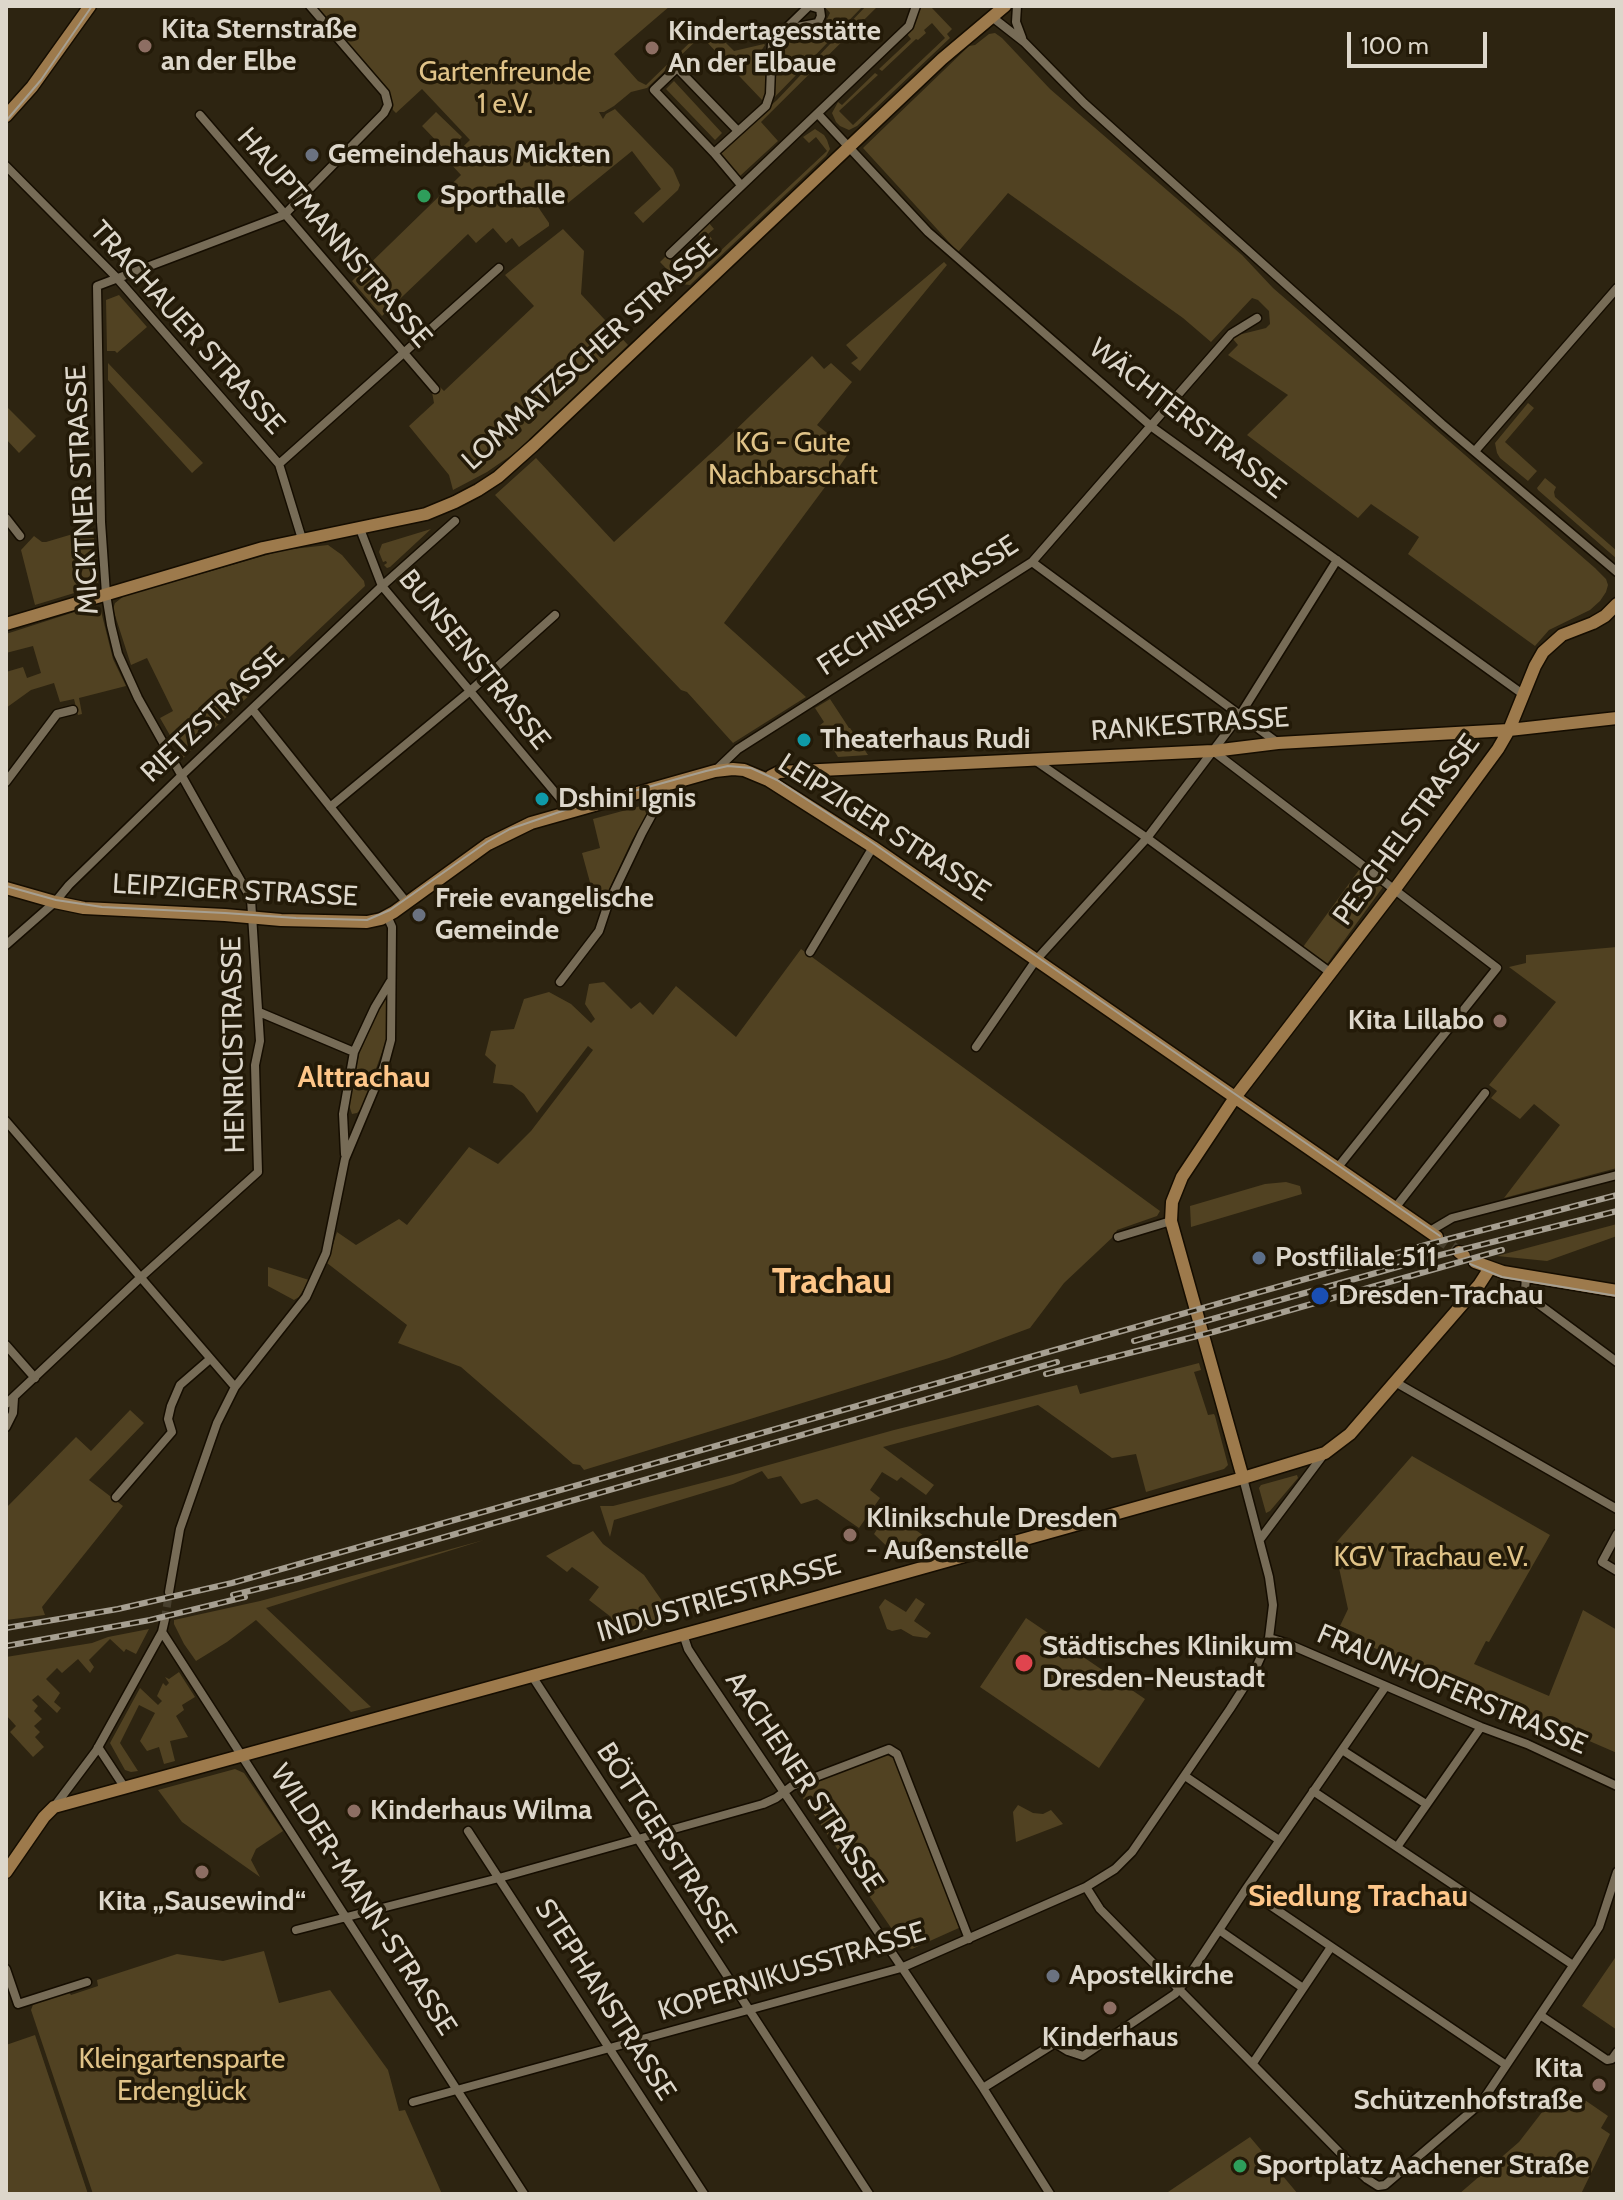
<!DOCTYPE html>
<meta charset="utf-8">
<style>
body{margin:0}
#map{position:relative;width:1623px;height:2200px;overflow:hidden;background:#2d2411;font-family:Cabin,sans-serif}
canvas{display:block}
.frame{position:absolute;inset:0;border:8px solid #ddd7cb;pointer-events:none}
.scale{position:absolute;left:1347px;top:32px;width:140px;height:36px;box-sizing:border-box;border:4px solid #ddd7cb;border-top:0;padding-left:10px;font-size:24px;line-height:28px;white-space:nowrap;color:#ddd7cb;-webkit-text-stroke:6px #231a08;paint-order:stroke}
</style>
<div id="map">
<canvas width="1623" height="2200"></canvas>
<div class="frame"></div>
<div class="scale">100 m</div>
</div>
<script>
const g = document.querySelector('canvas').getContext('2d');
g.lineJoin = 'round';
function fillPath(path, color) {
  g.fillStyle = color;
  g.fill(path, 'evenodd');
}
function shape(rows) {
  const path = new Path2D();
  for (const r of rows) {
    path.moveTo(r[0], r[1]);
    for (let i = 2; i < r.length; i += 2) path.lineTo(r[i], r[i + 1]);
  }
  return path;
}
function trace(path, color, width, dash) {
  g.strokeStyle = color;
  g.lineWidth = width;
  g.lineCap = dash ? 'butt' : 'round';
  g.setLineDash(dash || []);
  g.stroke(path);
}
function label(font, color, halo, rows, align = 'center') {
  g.font = font + ' Cabin,sans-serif';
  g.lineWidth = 7;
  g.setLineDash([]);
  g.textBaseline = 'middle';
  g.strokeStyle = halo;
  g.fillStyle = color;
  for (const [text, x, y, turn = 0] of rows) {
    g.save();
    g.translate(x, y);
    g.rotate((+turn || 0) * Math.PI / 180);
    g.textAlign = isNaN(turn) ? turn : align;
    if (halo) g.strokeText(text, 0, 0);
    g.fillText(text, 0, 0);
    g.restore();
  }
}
const green = shape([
 [315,6,670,6,614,54,638,81,646,85,708,25,734,51,764,44,765,45,757,57,762,62,768,58,767,93,763,101,701,36,647,88,631,92,614,106,604,112,599,112,603,119,606,114,615,109,673,169,680,185,678,190,643,223,634,213,661,189,632,151,568,203,556,188,536,204,549,223,549,226,519,247,512,238,506,243,493,228,476,243,468,234,382,316,352,281,461,175,448,161,470,140,422,89,396,113,393,110,389,90],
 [824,6,863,6,768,104,774,93,778,43,784,34,791,30,824,25,830,13],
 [866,6,877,7,761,122,778,141,740,176,721,156,721,150,777,100],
 [919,7,932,8,952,29,947,34,950,38,857,126,849,130,840,126,836,122,832,113,838,102,842,105,875,73,878,75,839,111,853,125,945,38,932,23,924,30,926,33,918,40,916,39,882,71,879,69,911,39,907,34,917,19],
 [995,33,1002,38,1050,89,1242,255,1273,288,1595,568,1606,579,1608,585,1606,592,1600,601,1590,610,1549,630,1535,646,1408,554,1419,537,1371,504,1358,518,1247,435,1288,395,1228,355,1238,345,1233,339,1238,335,1266,328,1270,324,1269,311,1258,300,1252,298,1211,342,1183,318,1008,193,958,252,863,148,969,46,975,45,989,34],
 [674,81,722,133,715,140,666,89],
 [436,112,462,137,447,152,422,126],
 [815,129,824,135,827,140,830,149,826,156,690,285,681,284,660,262,666,256,686,276,704,259,704,240,698,239,700,231,705,225,709,223,714,229,708,234,712,239,706,245,716,255,827,151,816,137,809,143,803,137],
 [563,229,584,251,581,294,628,345,516,452,487,472,453,490,449,475,409,426,434,403,432,392,435,389,439,386,444,391,534,306,505,275],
 [944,262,947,265,860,371,851,363,858,358,846,345],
 [119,295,147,327,117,353,115,351,107,351,106,300],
 [812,356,824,369,831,363,852,382,817,425,850,451,828,483,724,623,806,697,733,743,687,692,681,690,495,495,536,458,614,542,721,444],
 [108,363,203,463,192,473,108,380],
 [1528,403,1534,408,1505,442,1537,471,1528,481,1500,458,1497,453,1495,443],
 [6,406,36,436,19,453,6,439],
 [1545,478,1556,487,1554,492,1555,497,1617,551,1617,559,1538,490,1537,488],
 [93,528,98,582,94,587,35,605,21,550,34,536,42,542,46,542],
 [431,529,390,567,387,568,384,565,387,563,386,561,383,562,379,552,382,544],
 [328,545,342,555,364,581,365,586,183,758,160,718,173,711,147,658,131,665,113,609,115,603,124,596,284,550],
 [93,606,101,611,113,659,126,686,79,698,82,714,78,715,74,699,60,702,54,683,31,690,6,708,6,672,23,667,27,678,41,673,33,646,6,653,6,634],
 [830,699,849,728,850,728,868,755,838,757,819,726,824,722,815,708],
 [652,803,652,807,632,840,600,909,597,908,582,853,600,848,593,819],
 [1359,870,1383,887,1327,964,1303,947],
 [1617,947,1617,1168,1504,1198,1560,1125,1534,1104,1520,1119,1491,1098,1497,1091,1489,1085,1556,1002,1509,967,1526,963,1526,955],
 [801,949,1160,1211,1157,1216,1117,1230,1115,1235,1064,1283,1030,1328,949,1358,584,1470,580,1465,573,1464,461,1367,398,1343,407,1325,327,1263,337,1232,356,1245,399,1219,407,1225,469,1147,498,1164,531,1131,593,1050,588,1046,537,1113,524,1094,512,1085,493,1083,496,1065,485,1055,491,1031,514,1029,524,999,549,992,571,1004,591,1023,595,1019,585,1004,589,984,604,982,631,1009,640,1002,653,1015,676,986,736,1037],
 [386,998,388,1002,387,1038,362,1108,357,1113,352,1114,349,1105,359,1054,382,1000],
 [1286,1182,1300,1186,1302,1194,1191,1227,1190,1206,1265,1184],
 [1617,1224,1617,1236,1547,1261,1497,1256],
 [268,1267,309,1280,299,1297,294,1300,268,1286],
 [1199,1363,1201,1370,1194,1372,1208,1415,1214,1414,1215,1416,1228,1465,1224,1469,1146,1492,1136,1454,1112,1458,1038,1405,883,1447,934,1485,926,1495,901,1477,897,1481,882,1472,870,1490,880,1498,859,1528,817,1499,801,1504,781,1476,768,1479,762,1471,733,1484,614,1520,610,1537,600,1506,613,1506,729,1476,894,1430,1077,1385,1080,1394],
 [130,1410,144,1423,89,1480,123,1506,42,1607,45,1615,6,1620,6,1508,76,1437,91,1451],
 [1412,1456,1550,1535,1489,1642,1486,1641,1474,1664,1549,1696,1583,1610,1617,1630,1617,1753,1365,1644,1362,1636,1340,1626,1348,1609,1334,1545],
 [1297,1475,1298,1478,1270,1511,1266,1513,1259,1488,1261,1485],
 [889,1511,941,1548,901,1560,874,1534],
 [593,1531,603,1544,644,1575,676,1621,618,1638,611,1617,589,1600,599,1587,572,1567,567,1572,546,1556],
 [484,1540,266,1608,371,1707,351,1712,256,1620,227,1642,196,1661,184,1644,174,1624,174,1620,260,1601],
 [916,1598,925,1604,914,1621,931,1633,927,1638,913,1636,901,1629,892,1631,887,1629,879,1607,885,1599,906,1612],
 [1026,1618,1145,1699,1099,1768,980,1687],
 [149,1629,136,1654,126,1649,124,1652,110,1639,89,1660,94,1667,90,1673,78,1659,62,1673,57,1668,46,1679,60,1693,54,1702,61,1708,57,1713,38,1695,32,1700,38,1706,34,1711,42,1719,34,1726,40,1732,35,1737,44,1747,33,1757,10,1732,16,1726,6,1715,6,1657,92,1643,108,1637],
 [179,1672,195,1697,182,1705,184,1710,176,1716,188,1737,170,1741,175,1761,164,1764,159,1747,147,1751,140,1741,155,1713,139,1705,120,1743,138,1771,131,1772,125,1770,110,1743,140,1688,158,1705,162,1701,157,1696,163,1683,166,1686,169,1683,165,1677,169,1679],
 [883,1753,897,1760,961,1927,912,1949,904,1947,796,1788],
 [235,1769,244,1773,283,1831,256,1849,251,1860,260,1877,182,1822,158,1790],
 [1018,1805,1033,1813,1043,1814,1051,1810,1063,1824,1016,1842,1013,1812],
 [264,1951,279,2003,330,1990,388,2070,399,2111,405,2110,442,2194,93,2194,31,2010,34,2002,68,1991,71,1995,98,1986,97,1980,177,1954,223,1961],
 [1617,1955,1617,2030,1582,2006],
 [35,2035,88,2194,6,2194,6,2045],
 [1563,2085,1608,2116,1601,2128,1610,2134,1581,2194,1459,2194,1519,2142],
 [1250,2137,1298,2194,1165,2194]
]);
const streetTunnel = shape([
 [165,1619,169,1592]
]);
const secondaryTunnel = shape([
 [1437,1237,1459,1252]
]);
const street = shape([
 [1017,6,1016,22,1022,38],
 [992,17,1024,42,1084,103,1292,290,1442,424,1617,572],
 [787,29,818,23,821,16,820,9,810,6],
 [818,114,928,232,1152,427,1524,695],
 [200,115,435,389],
 [714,153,654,90,677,68,738,131],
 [6,166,116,277,279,464,302,539],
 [741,185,714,153,766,106,770,94,772,42,809,6],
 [670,254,909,26,916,6],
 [1475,451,1617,288],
 [279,464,499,268],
 [6,518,20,536],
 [360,529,382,586,563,802,566,812],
 [1032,562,1278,743],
 [252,709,407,903],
 [1213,751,1497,968,1338,1167],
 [1036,761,1147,838,1331,973],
 [716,770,738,749,1032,562,1231,334,1257,318],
 [6,782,57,714,73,710],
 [330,807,469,692,555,615],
 [6,945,55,902,69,885,181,776,382,586,455,521],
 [810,952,873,847],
 [560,982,599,931,608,904,642,833,661,798,664,785],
 [259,1012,354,1052],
 [976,1047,1036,960,1147,838,1240,715,1337,560],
 [6,1121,235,1387],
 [345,1154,343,1114,354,1052,375,1007,390,982],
 [1395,1208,1485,1093],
 [1430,1231,1452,1218,1617,1175],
 [1118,1237,1171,1221],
 [1526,1276,1525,1291,1529,1297,1617,1362],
 [6,1345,35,1378],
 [1395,1382,1617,1509],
 [6,1404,140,1278,258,1172,255,1065,260,1041,251,899,138,698,118,654,111,625,106,594,101,522,97,286,284,215,384,113,388,105,385,93,310,6],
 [6,1427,13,1413,14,1398],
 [116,1497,172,1432,168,1419,171,1406,180,1385,210,1359],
 [1617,1534,1602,1562,1617,1571],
 [1261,1538,1324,1454],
 [169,1592,180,1529,217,1423,235,1387,306,1297,326,1253,345,1159,384,1066,391,1040,392,927,387,916],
 [162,1632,524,2194],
 [683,1634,688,1649,699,1666,983,2088,1050,2194],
 [1269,1638,1286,1643,1481,1727,1527,1744,1617,1786],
 [532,1676,869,2194],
 [98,1747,125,1788],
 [1342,1750,1426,1804],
 [1185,1776,1279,1840],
 [1313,1791,1573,1965],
 [54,1807,96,1751,162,1632,165,1619],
 [468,1831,704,2194],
 [1397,1847,1481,1727],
 [1086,1887,1100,1909,1350,2163,1367,2179,1378,2186,1385,2185,1481,2103,1599,1927,1617,1872],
 [1246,1889,1506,2065],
 [296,1930,499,1878,763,1804,776,1798,792,1786,889,1749,897,1754,969,1939],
 [1219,1930,1303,1988],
 [6,1969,18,2004,87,1982],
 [1540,2015,1607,2060,1612,2059,1617,2052],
 [1253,2063,1331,1947],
 [983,2088,1055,2043,1068,2051,1083,2056,1175,1994,1184,1983,1246,1889,1386,1686],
 [413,2102,901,1968,1086,1887,1115,1869,1132,1852,1230,1709,1255,1670,1269,1638,1273,1605,1269,1577,1243,1478]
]);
const secondary = shape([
 [6,116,32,87,90,6],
 [6,624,263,548,426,514,455,502,478,490,498,477,534,445,942,59,1005,6],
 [768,780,771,776,779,772,1213,751,1278,743,1509,730,1617,718],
 [6,888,55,902,84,908,225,915,281,920,367,922,381,919,394,912,488,844,531,823,715,771,733,769,744,770,768,780,873,847,1437,1237],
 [1459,1252,1464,1256],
 [1475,1262,1503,1272,1617,1291],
 [1243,1478,1171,1221,1172,1202,1182,1177,1236,1096,1395,889,1498,749,1509,730,1535,666,1543,652,1562,635,1593,623,1605,616,1617,604],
 [6,1872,44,1817,54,1807,711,1627,1243,1478,1325,1453,1350,1434,1479,1285,1490,1268]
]);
const tram = shape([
 [6,121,41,80,92,6],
 [6,886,56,900,102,907,225,913,296,918,367,920,390,910,487,842,510,829,565,810,706,771,728,766,751,768,777,780,867,839,1440,1236],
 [1470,1264,1502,1277,1617,1296]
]);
const rail = shape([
 [1134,1341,1440,1255,1617,1211],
 [1046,1374,1213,1332,1502,1250],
 [233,1595,298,1579,1057,1362],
 [6,1628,118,1609,232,1583,1429,1244,1617,1195],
 [6,1646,150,1620,245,1597]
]);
const markers = [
 [145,46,8,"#8d6e63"],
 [652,48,8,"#8d6e63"],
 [312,155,8,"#6b7280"],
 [424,196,8,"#2e9e5b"],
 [804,740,8,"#0f9aa8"],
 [542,799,8,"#0f9aa8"],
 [419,915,8,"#6b7280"],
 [1500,1021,8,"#8d6e63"],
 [1259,1258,8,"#5c6f8a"],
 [1320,1296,10,"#1a4fb4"],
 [850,1535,8,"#8d6e63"],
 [1024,1663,10,"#e0444e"],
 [354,1811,8,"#8d6e63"],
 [202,1872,8,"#8d6e63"],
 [1053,1976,8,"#6b7280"],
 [1110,2008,8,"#8d6e63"],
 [1599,2085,8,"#8d6e63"],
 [1240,2166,8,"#2e9e5b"]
];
const poiNames = [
 ["Kita Sternstraße",161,30],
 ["an der Elbe",161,62],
 ["Kindertagesstätte",668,32],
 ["An der Elbaue",668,64],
 ["Gemeindehaus Mickten",328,155],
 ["Sporthalle",440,196],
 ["Theaterhaus Rudi",820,740],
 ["Dshini Ignis",558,799],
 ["Freie evangelische",435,899],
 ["Gemeinde",435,931],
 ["Kita Lillabo",1484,1021,"right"],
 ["Postfiliale 511",1275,1258],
 ["Dresden-Trachau",1338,1296],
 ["Klinikschule Dresden",866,1519],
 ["- Außenstelle",866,1551],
 ["Städtisches Klinikum",1042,1647],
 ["Dresden-Neustadt",1042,1679],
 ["Kinderhaus Wilma",370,1811],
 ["Kita „Sausewind“",202,1902,"center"],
 ["Apostelkirche",1069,1976],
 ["Kinderhaus",1110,2038,"center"],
 ["Kita",1583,2069,"right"],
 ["Schützenhofstraße",1583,2101,"right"],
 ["Sportplatz Aachener Straße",1256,2166]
];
const parkNames = [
 ["Gartenfreunde",505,73],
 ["1 e.V.",505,105],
 ["KG - Gute",793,444],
 ["Nachbarschaft",793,476],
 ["KGV Trachau e.V.",1431,1558],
 ["Kleingartensparte",182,2060],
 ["Erdenglück",182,2092]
];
const streetNames = [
 ["HAUPTMANNSTRASSE",334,238,49],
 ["TRACHAUER STRASSE",187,328,48],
 ["LOMMATZSCHER STRASSE",590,354,-42],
 ["WÄCHTERSTRASSE",1187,419,38],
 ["MICKTNER STRASSE",83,490,-93],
 ["FECHNERSTRASSE",918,606,-33],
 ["BUNSENSTRASSE",474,660,51],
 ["RIETZSTRASSE",213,715,-43],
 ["RANKESTRASSE",1190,725,-4],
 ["LEIPZIGER STRASSE",884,828,33],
 ["PESCHELSTRASSE",1407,830,-54],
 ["LEIPZIGER STRASSE",235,891,3],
 ["HENRICISTRASSE",234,1045,-91],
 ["INDUSTRIESTRASSE",719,1599,-16],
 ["FRAUNHOFERSTRASSE",1452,1690,23],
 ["AACHENER STRASSE",804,1782,56],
 ["BÖTTGERSTRASSE",666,1843,57],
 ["WILDER-MANN-STRASSE",363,1900,57],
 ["KOPERNIKUSSTRASSE",792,1972,-17],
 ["STEPHANSTRASSE",605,2000,57]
];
const neighbourhoodNames = [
 ["Alttrachau",364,1078],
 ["Siedlung Trachau",1358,1897]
];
const districtNames = [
 ["Trachau",832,1282]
];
fillPath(green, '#514222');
trace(streetTunnel, '#473f2d', 8, [8, 4]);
trace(secondaryTunnel, '#473f2d', 12, [12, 6]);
trace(street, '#150d00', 11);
trace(secondary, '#150d00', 15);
trace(street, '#776c57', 8);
trace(secondary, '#9d7a4c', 12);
trace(tram, '#a69f91', 2);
trace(rail, '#a69f91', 6);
trace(rail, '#231a08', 3, [9]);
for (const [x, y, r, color] of markers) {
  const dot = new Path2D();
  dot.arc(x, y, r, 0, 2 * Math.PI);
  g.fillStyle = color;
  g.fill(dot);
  trace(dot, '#231a08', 3);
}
label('bold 28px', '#ddd7cb', '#231a08', poiNames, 'left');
label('28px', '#e0c388', '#231a08', parkNames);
label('28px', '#ddd7cb', '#231a08', streetNames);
label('bold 30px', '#fec689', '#231a08', neighbourhoodNames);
label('bold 36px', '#fec689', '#231a08', districtNames);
</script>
